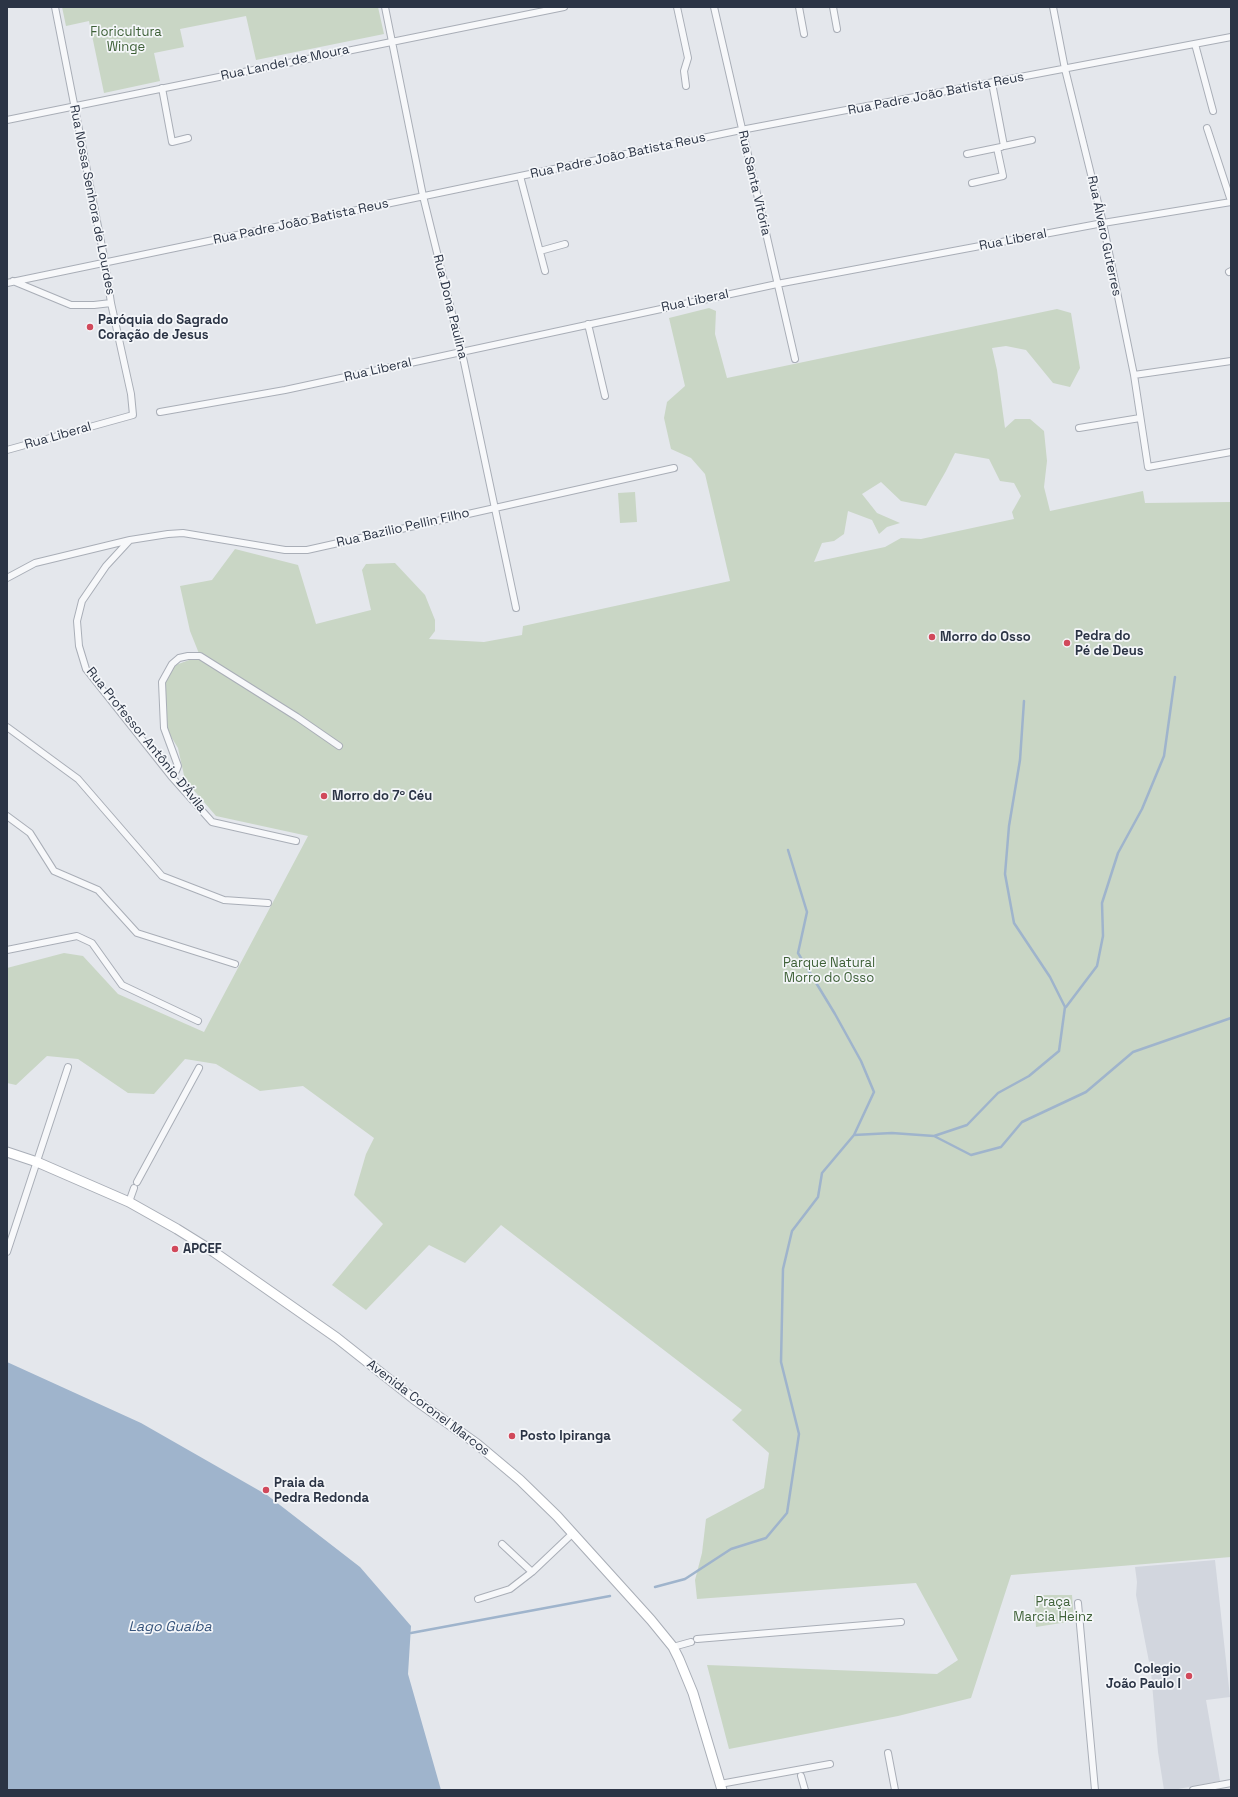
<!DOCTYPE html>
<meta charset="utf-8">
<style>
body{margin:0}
#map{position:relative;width:1238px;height:1797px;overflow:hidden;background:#e4e7ec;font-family:"Space Grotesk",sans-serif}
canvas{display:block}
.frame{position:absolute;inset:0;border:8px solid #2b3445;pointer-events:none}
</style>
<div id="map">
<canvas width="1238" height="1797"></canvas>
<div class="frame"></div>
</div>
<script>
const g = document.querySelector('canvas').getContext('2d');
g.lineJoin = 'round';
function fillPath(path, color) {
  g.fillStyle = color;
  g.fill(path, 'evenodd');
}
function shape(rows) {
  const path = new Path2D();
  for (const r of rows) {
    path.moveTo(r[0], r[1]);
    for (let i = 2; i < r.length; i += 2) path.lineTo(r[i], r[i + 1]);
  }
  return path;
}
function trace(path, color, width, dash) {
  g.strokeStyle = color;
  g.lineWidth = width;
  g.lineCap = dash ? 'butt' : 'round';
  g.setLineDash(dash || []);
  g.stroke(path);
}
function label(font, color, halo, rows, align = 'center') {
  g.font = font + ' "Space Grotesk",sans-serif';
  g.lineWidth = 3.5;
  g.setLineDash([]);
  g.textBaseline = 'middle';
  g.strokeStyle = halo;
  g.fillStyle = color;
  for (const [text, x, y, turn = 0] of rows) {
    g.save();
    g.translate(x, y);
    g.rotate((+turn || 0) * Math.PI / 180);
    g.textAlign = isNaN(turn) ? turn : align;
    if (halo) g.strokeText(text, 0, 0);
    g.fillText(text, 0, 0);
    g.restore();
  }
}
const built = shape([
 [1215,1560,1230,1697,1206,1700,1220,1781,1173,1790,1164,1790,1158,1752,1151,1672,1136,1595,1137,1582,1135,1567]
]);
const green = shape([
 [62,7,378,7,384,34,256,60,246,16,180,29,184,47,154,53,160,81,104,93,89,21,66,26],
 [709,308,716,311,715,334,727,378,1057,309,1071,313,1080,368,1070,387,1053,383,1026,350,1006,346,992,348,997,370,1005,428,1015,419,1030,419,1044,431,1047,461,1044,487,1050,511,1143,491,1145,503,1231,502,1231,1557,1011,1575,971,1698,898,1716,729,1749,707,1665,937,1674,958,1660,916,1583,697,1599,695,1580,702,1553,706,1519,764,1488,769,1453,732,1420,742,1410,501,1225,465,1263,429,1245,366,1310,332,1285,383,1224,354,1195,366,1154,374,1138,303,1086,260,1091,216,1064,185,1059,154,1094,128,1093,78,1059,47,1056,16,1085,7,1083,7,968,64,953,83,956,118,994,204,1032,308,836,216,816,185,780,178,748,167,730,164,680,173,666,200,656,190,631,180,586,212,580,235,549,298,565,316,624,371,610,362,570,366,564,395,563,425,595,435,620,435,631,429,639,484,642,522,635,523,626,730,581,705,474,691,458,671,449,664,418,667,402,685,386,669,318],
 [955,453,989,459,1000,481,1014,483,1021,496,1012,512,1014,519,921,539,901,538,885,547,814,562,822,543,834,541,844,534,848,511,872,520,879,534,887,527,900,523,877,513,862,494,881,482,901,501,926,506,946,471],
 [635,492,637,522,620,523,618,493],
 [1034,1595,1072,1595,1074,1621,1036,1627]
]);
const water = shape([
 [7,1362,141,1423,267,1495,360,1567,411,1626,408,1674,441,1790,7,1790]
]);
const stream = shape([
 [788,850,807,912,798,953,835,1014,861,1061,874,1092,854,1135],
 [1066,1007,1097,966,1103,936,1102,903,1118,853,1142,809,1164,756,1175,677],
 [934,1136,971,1155,1001,1147,1022,1122,1086,1092,1133,1052,1231,1018],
 [655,1587,685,1579,731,1549,766,1538,787,1513,799,1434,781,1362,783,1269,792,1231,818,1197,822,1173,854,1135,892,1133,934,1136,967,1125,998,1093,1029,1076,1059,1051,1065,1007,1050,977,1014,923,1005,874,1009,826,1020,760,1024,701],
 [411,1633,610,1596]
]);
const street = shape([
 [385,7,423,196,464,362,516,608],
 [677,7,688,58,684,71,686,86],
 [714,7,795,359],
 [799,7,804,34],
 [833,7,837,29],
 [1053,7,1065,69,1103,223,1134,375,1148,467,1231,452],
 [1195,44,1213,111],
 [992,83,1004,146,1032,140],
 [162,88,172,142,188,138],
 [7,120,564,7],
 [1207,128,1231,201],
 [967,154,1001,147],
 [520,176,545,271],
 [972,183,1003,176,997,148],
 [540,251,565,244],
 [1229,272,1231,271],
 [13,281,71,305,94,305,111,303],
 [7,283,741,130,1231,37],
 [588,324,605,396],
 [1134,375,1231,361],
 [160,412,285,390,777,284,1103,223,1231,202],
 [1079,428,1140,418],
 [7,450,133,415,131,394,111,303,105,262,55,7],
 [129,541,106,566,82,601,77,621,79,646,86,669,171,776,212,822,296,841],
 [7,578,35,563,130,540,168,534,183,533,285,550,307,550,674,468],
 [7,727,78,779,162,876,224,900,268,903],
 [171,776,176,771,178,766,164,728,162,682,172,664,179,658,188,656,200,656,297,717,339,746],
 [7,816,30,833,54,871,98,890,137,933,235,964],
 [7,950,77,936,92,943,122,985,198,1021],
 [137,1182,199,1068],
 [129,1202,134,1188],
 [7,1252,68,1067],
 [502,1544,532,1572],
 [478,1599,510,1589,532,1572,572,1534],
 [1078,1603,1095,1790],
 [697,1639,901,1622],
 [673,1647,691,1642],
 [888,1753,895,1790],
 [801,1776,805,1790],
 [720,1784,830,1764],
 [1193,1790,1231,1783]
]);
const secondary = shape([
 [7,1152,37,1162,129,1202,177,1229,214,1252,337,1338,414,1399,477,1444,520,1480,557,1516,651,1620,673,1647,679,1659,693,1693,722,1790]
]);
const markers = [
 [90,327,4,"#d1495b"],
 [932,637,4,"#d1495b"],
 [1067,643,4,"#d1495b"],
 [324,796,4,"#d1495b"],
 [175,1249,4,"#d1495b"],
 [512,1436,4,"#d1495b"],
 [266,1490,4,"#d1495b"],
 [1189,1676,4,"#d1495b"]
];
const parkNames = [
 ["Floricultura",126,32],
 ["Winge",126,47],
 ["Parque Natural",829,963],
 ["Morro do Osso",829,978],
 ["Praça",1053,1602],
 ["Marcia Heinz",1053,1617]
];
const streetNames = [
 ["Rua Landel de Moura",285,63,-12],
 ["Rua Padre João Batista Reus",936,94,-11],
 ["Rua Padre João Batista Reus",618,156,-12],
 ["Rua Santa Vitória",754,183,77],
 ["Rua Nossa Senhora de Lourdes",92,200,79],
 ["Rua Padre João Batista Reus",301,222,-12],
 ["Rua Álvaro Guterres",1104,236,78],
 ["Rua Liberal",1013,240,-11],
 ["Rua Liberal",695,301,-12],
 ["Rua Dona Paulina",450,307,76],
 ["Rua Liberal",378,370,-13],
 ["Rua Liberal",58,436,-16],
 ["Rua Bazilio Pellin Filho",403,528,-13],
 ["Rua Professor Antônio D'Ávila",146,740,51],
 ["Avenida Coronel Marcos",428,1408,37]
];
const poiNames = [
 ["Paróquia do Sagrado",98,320],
 ["Coração de Jesus",98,335],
 ["Pedra do",1075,636],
 ["Pé de Deus",1075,651],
 ["Morro do Osso",940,637],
 ["Morro do 7º Céu",332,796],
 ["APCEF",183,1249],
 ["Posto Ipiranga",520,1436],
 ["Praia da",274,1483],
 ["Pedra Redonda",274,1498],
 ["Colegio",1181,1669,"right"],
 ["João Paulo I",1181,1684,"right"]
];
const waterNames = [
 ["Lago Guaíba",170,1627]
];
fillPath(built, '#d2d6de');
fillPath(green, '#c9d6c5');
fillPath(water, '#9fb4cc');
trace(stream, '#9fb4cc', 2.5);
trace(street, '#a9aeb7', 8);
trace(secondary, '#a9aeb7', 11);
trace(street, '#f7f8fa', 6);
trace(secondary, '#fff', 9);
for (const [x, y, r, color] of markers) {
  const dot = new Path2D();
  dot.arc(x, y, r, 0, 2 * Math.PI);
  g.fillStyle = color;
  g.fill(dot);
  trace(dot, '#f4f6f9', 1.5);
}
label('13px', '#3f6138', '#f4f6f9', parkNames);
label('13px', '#2b3445', '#f4f6f9', streetNames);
label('bold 13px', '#2b3445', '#f4f6f9', poiNames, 'left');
label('italic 14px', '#34527a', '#f4f6f9', waterNames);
</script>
